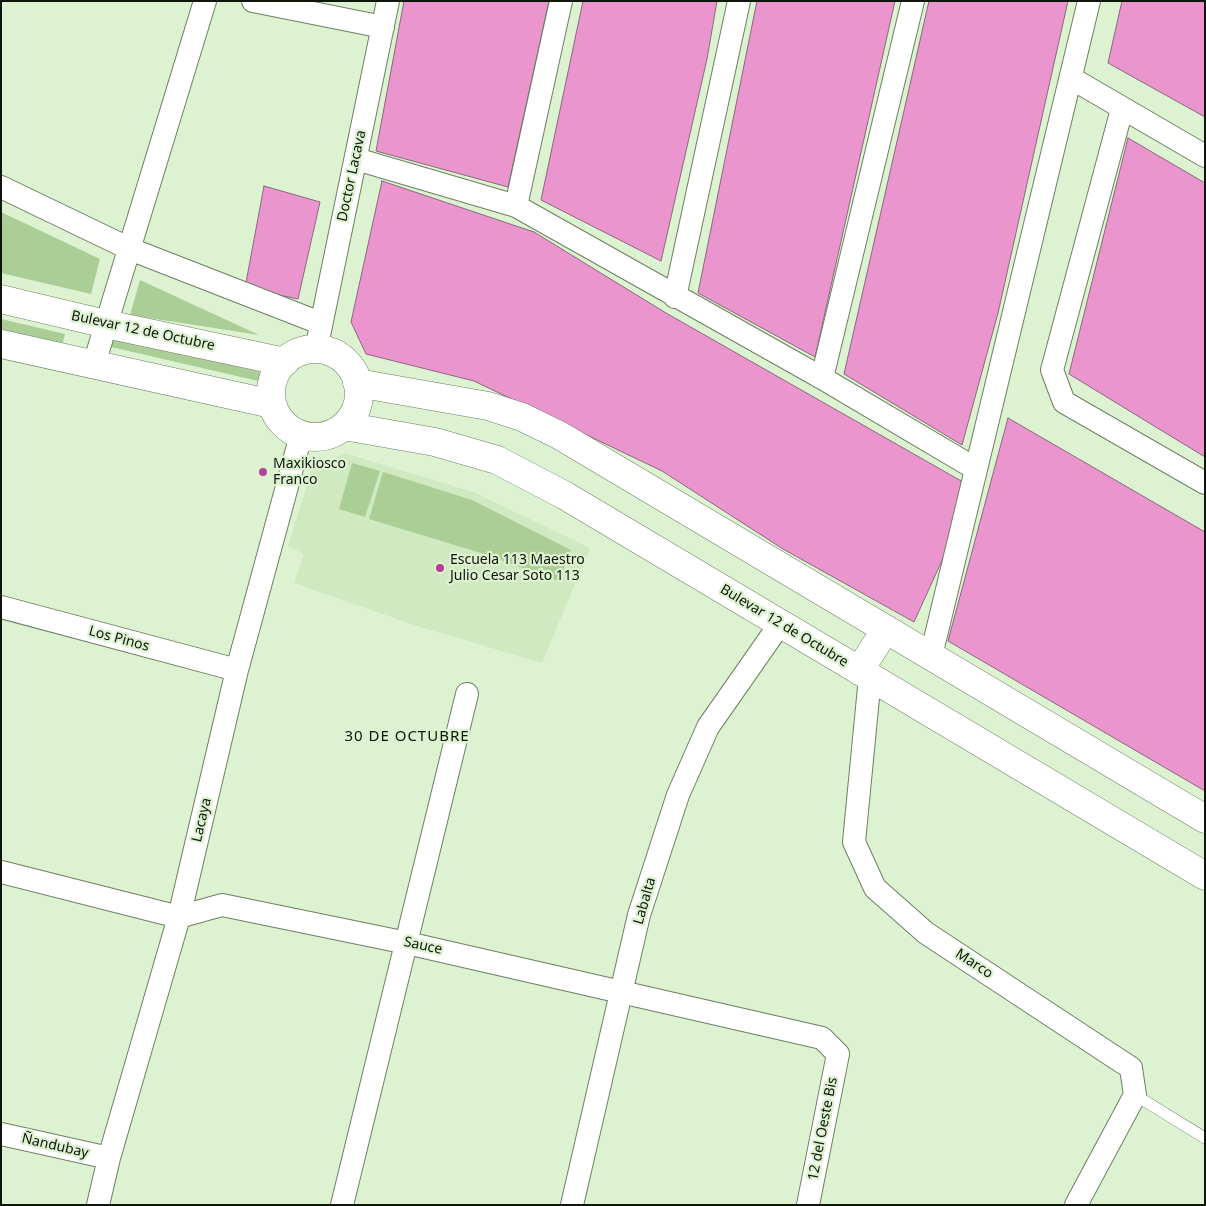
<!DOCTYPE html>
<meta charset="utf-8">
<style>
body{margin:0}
#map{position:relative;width:1206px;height:1206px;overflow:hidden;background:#ddf2d1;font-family:"Noto Sans",sans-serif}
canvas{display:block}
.frame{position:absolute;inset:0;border:2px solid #0e150a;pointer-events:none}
</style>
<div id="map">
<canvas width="1206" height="1206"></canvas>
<div class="frame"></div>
</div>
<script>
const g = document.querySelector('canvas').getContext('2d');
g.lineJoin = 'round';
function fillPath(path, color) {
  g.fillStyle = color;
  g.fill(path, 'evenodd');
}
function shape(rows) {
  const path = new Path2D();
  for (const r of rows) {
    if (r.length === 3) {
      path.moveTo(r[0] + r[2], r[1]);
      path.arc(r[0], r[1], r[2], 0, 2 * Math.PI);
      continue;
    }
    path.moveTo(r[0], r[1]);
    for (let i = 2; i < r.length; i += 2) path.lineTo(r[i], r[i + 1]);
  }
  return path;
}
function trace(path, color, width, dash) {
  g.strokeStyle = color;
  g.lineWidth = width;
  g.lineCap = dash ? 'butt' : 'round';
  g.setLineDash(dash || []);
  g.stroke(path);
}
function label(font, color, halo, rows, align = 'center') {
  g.font = font + ' "Noto Sans",sans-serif';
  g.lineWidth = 4.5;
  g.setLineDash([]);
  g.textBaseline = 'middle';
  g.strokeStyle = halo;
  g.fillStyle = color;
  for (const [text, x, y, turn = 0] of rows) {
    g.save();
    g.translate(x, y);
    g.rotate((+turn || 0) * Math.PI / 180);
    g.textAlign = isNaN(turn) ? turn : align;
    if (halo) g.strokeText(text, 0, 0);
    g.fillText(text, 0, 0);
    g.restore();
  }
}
const built = shape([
 [344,453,473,492,590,548,542,663,417,626,294,583,304,554,288,546,312,469]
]);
const green = shape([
 [1,212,100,259,91,294,1,273],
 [140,280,259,335,130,315],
 [1,319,65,334,62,346,1,333],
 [109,338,190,355,286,378,284,387,107,346],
 [352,463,380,471,365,517,339,509],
 [383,472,472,500,571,550,559,581,481,553,369,519]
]);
const building = shape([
 [404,1,549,1,508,187,376,151,404,1],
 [583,1,717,1,707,59,661,261,541,200,583,1],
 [757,1,895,1,815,357,698,293,757,1],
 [929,1,1068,1,998,313,962,445,844,374,929,1],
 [1122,1,1205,1,1205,117,1108,63,1122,1],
 [1128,138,1205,183,1205,457,1069,374,1128,138],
 [382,181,534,232,666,313,963,482,944,556,914,622,783,549,662,471,474,381,366,354,351,322,382,181],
 [264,186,320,202,298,299,245,288,264,186],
 [1008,418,1205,532,1205,791,948,641,1008,418]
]);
const lane = shape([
 [1135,1095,1205,1138]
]);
const street = shape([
 [253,1,383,27],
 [1071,78,1205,156],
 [1122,109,1052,370,1064,402,1205,483],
 [356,159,516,206,822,378,976,469],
 [1,187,130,249,320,323],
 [516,206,561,1],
 [675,297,739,1],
 [316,350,388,1],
 [94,364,205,1],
 [822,378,913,1],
 [1,607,237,670],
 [931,656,1089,1],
 [870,677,854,842,875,888,926,933,1131,1068,1135,1095,1076,1205],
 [1,872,179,917,222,905,407,943,822,1038,838,1054,808,1205],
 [1,1134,109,1158],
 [98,1205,109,1158,179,917,237,670,301,435],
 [342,1205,467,694],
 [572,1205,639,915,678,795,708,727,780,624]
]);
const secondary = shape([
 [1,299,106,324,285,362],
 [1,344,272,404],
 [315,393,44],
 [357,383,488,406,522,417,559,435,1205,819],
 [344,426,435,442,497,460,564,495,1205,876],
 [859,671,886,629]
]);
const markers = [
 [263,472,5,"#b64097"],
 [440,568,5,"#b64097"]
];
const streetNames = [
 ["Doctor Lacava",352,176,-78],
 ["Bulevar 12 de Octubre",143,331,12],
 ["Bulevar 12 de Octubre",784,626,31],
 ["Los Pinos",119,639,15],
 ["Lacaya",202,820,-77],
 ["Labalta",645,901,-74],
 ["Sauce",423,946,12],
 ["Marco",974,964,33],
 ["12 del Oeste Bis",823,1129,-79],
 ["Ñandubay",55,1146,13]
];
const poiNames = [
 ["Maxikiosco",273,464],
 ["Franco",273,480],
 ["Escuela 113 Maestro",450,560],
 ["Julio Cesar Soto 113",450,576]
];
const neighbourhoodNames = [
 ["30 DE OCTUBRE",407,737]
];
fillPath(built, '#cfe9c1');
fillPath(green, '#abcd96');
fillPath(building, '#eb95cf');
trace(building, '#88687d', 1);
trace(lane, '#6d8062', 12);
trace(street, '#6d8062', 24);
trace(secondary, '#6d8062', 29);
trace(lane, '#fff', 11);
trace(street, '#fff', 22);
trace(secondary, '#fff', 28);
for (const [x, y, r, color] of markers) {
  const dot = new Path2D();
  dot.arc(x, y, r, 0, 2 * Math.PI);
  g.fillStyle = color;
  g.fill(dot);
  trace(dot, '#ddf2d1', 2);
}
label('14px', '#0e150a', '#ddf2d1', streetNames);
label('14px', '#0e150a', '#ddf2d1', poiNames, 'left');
g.letterSpacing = '1px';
label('15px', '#0e150a', '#ddf2d1', neighbourhoodNames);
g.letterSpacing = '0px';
</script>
